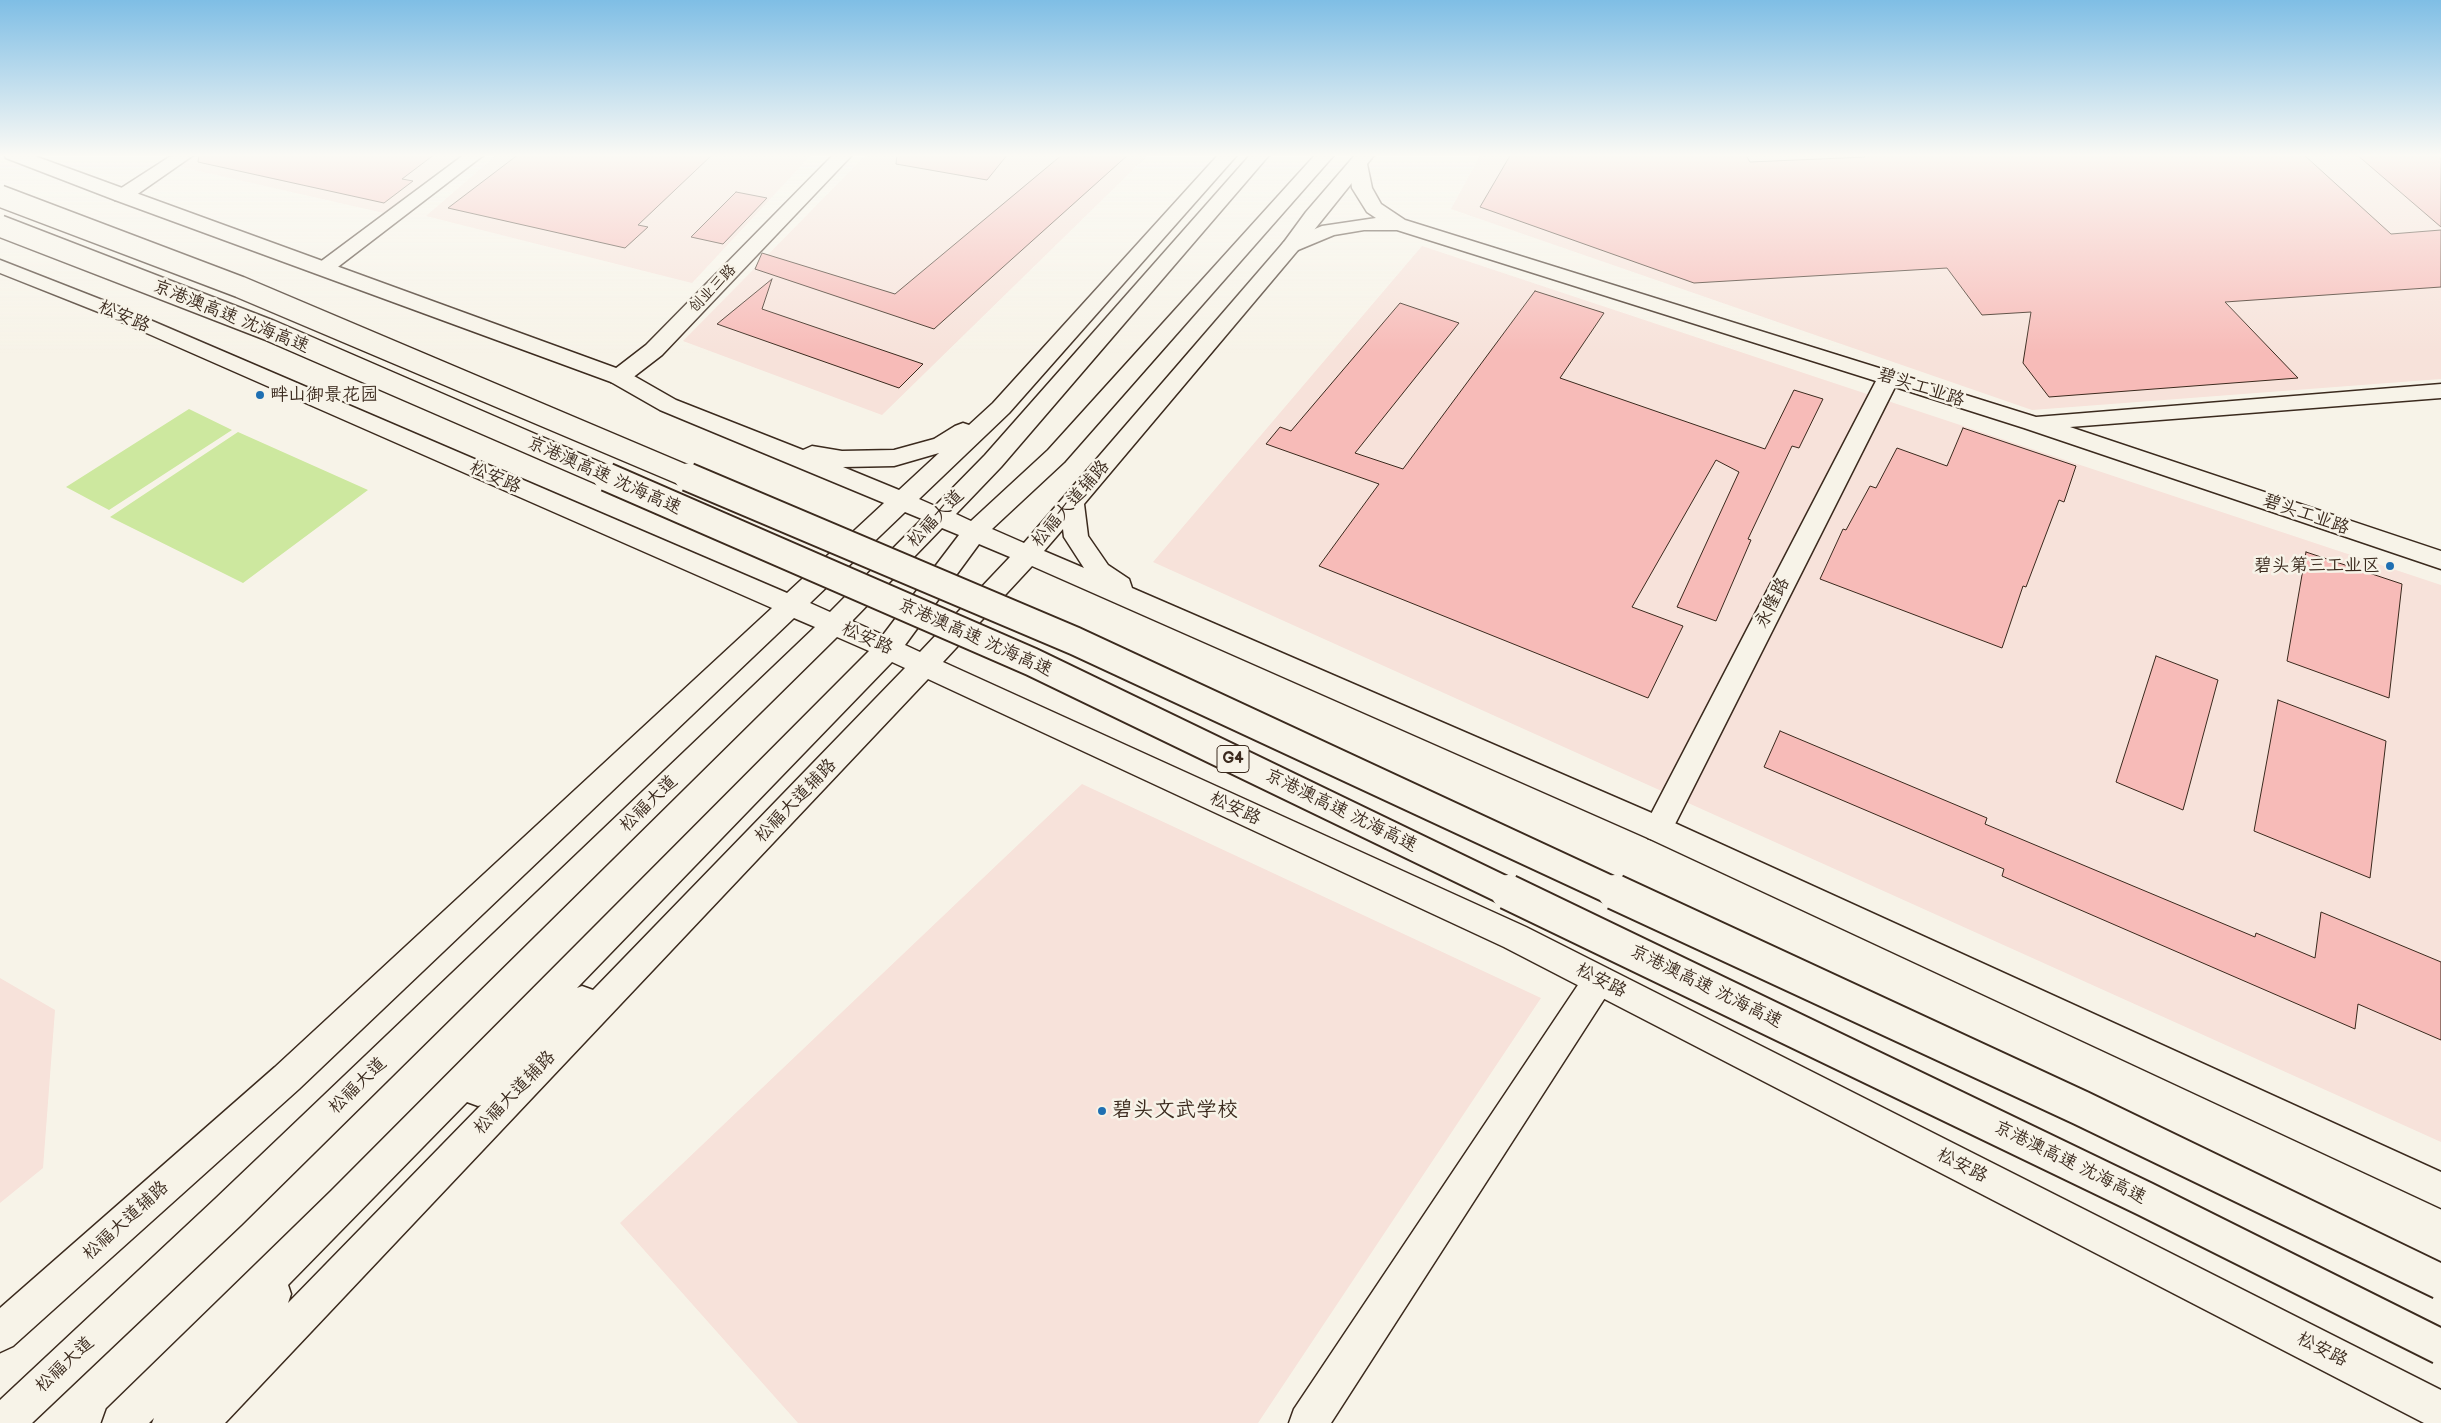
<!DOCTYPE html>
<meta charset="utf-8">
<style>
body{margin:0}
canvas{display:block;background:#f7f3e8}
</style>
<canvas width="2441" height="1423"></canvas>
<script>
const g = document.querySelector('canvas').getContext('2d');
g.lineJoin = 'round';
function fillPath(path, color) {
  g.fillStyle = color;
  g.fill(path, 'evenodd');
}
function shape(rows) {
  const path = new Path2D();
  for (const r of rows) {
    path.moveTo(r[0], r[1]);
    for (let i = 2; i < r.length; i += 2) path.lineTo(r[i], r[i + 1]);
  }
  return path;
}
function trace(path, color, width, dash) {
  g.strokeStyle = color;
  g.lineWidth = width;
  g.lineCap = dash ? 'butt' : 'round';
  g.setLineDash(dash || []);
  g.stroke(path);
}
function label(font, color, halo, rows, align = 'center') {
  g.font = font + ' "Balsamiq Sans","LXGW WenKai TC",sans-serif';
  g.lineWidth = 5;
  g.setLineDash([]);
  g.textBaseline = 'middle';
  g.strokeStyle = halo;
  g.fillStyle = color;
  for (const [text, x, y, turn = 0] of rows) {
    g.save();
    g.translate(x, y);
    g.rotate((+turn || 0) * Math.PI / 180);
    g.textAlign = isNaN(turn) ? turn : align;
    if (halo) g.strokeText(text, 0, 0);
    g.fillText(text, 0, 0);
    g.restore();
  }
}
const built = shape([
 [191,154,461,154,384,213,173,165],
 [498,154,812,154,692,283,426,216],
 [867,154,1149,154,882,415,683,341],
 [1481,154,2441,154,2441,379,2032,410,1451,209],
 [1422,246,2441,585,2441,1142,1153,562],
 [1082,784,1541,998,1258,1423,798,1423,620,1223],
 [0,978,55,1010,43,1168,0,1203]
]);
const green = shape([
 [189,409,232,430,109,510,66,487],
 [238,432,368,490,243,583,110,517]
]);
const building = shape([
 [199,154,435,154,402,179,413,181,384,203,198,162,199,154],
 [519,154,713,154,638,225,648,227,625,248,448,208,519,154],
 [897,154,1008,154,987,180,896,164,897,154],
 [1063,154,1129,154,934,329,755,269,762,253,895,294,1063,154],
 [1511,154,1745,154,1750,162,1865,157,1863,154,2303,154,2391,234,2441,230,2441,287,2225,302,2298,378,2049,397,2023,363,2031,312,1982,315,1947,268,1694,283,1480,207,1511,154],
 [2356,154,2441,154,2441,227,2356,154],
 [736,192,767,198,723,244,691,237,736,192],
 [772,279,762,309,923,364,899,388,717,324,772,279],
 [1535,291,1604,313,1560,378,1765,449,1794,390,1823,399,1799,448,1792,446,1748,539,1751,540,1716,621,1677,607,1739,472,1716,460,1632,607,1683,626,1648,698,1319,566,1379,484,1266,444,1280,427,1291,431,1400,303,1459,323,1355,453,1403,469,1535,291],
 [1963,428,2076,466,2064,502,2059,500,2026,587,2023,586,2002,648,1820,579,1843,529,1846,530,1870,486,1876,488,1897,448,1947,466,1963,428],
 [2306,552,2402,584,2389,698,2287,661,2306,552],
 [2156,656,2218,680,2183,810,2116,782,2156,656],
 [2278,700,2386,741,2370,878,2254,831,2278,700],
 [1780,731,1987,818,1985,824,2255,937,2256,933,2315,958,2321,912,2441,962,2441,1040,2358,1004,2355,1029,2002,876,2004,869,1764,767,1780,731]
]);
const minor = shape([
 [174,154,195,154,129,200,115,200,112,196,115,192,174,154],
 [465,154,485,154,330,273,323,275,316,273,313,269,316,265,465,154],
 [834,154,853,154,662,355,627,382,619,384,611,382,608,377,611,372,646,345,834,154],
 [1358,158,1365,160,1367,164,1372,188,1381,204,1405,220,2036,417,2441,384,2441,398,2070,427,2441,551,2441,569,2024,428,1895,387,1668,838,1658,841,1648,838,1643,829,1648,820,1876,381,1397,230,1364,230,1334,235,1298,250,1291,252,1284,250,1281,246,1284,242,1322,226,1376,218,1367,212,1352,188,1349,164,1351,160,1358,158],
 [1599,966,1610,970,1615,980,1610,990,1331,1423,1289,1423,1294,1409,1588,970,1599,966]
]);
const major = shape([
 [4,154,29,154,627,372,676,400,803,450,812,446,842,451,894,450,934,439,955,426,963,423,969,425,993,403,1219,154,1238,154,1009,413,919,499,935,506,985,455,1251,154,1270,154,1001,467,956,514,971,521,1048,450,1316,154,1335,154,1064,462,992,529,1024,543,1284,242,1306,212,1356,154,1375,154,1298,250,1084,504,1088,536,1108,565,1129,579,1132,588,1668,820,2441,1172,2441,1208,1648,838,1032,566,943,662,1526,927,2441,1390,2441,1423,2424,1423,1504,947,928,679,225,1423,152,1423,154,1418,149,1423,102,1423,107,1409,331,1191,869,651,837,637,241,1225,32,1423,0,1423,0,1400,215,1199,815,627,794,618,299,1089,13,1346,0,1352,0,1308,275,1067,772,608,101,313,0,273,0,260,115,305,787,593,884,503,660,410,611,382,115,200,6,158,4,154],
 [939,453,899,490,843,467,894,466,939,453],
 [905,512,922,519,830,612,810,603,905,512],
 [942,528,959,535,883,635,852,621,942,528],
 [1063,529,1064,537,1084,568,1044,551,1063,529],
 [979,544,1010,557,920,652,905,645,979,544],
 [892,662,905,668,593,990,582,986,577,988,892,662],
 [467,1102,478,1106,481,1105,288,1303,291,1294,288,1285,467,1102]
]);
const highwayBridgeFar2 = shape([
 [0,196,240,287,691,478],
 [0,226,269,330,610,478]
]);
const highwayBridgeFar1 = shape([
 [607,477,1032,662,1510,893],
 [688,477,1075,641,1617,893]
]);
const highwayBridge = shape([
 [1508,892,2145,1199,2441,1347],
 [1615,892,2081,1108,2441,1282]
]);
const markers = [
 [260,395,5,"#1f6fb2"],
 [2390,566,5,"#1f6fb2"],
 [1102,1111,5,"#1f6fb2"]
];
const farStreetnames = [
 ["创业三路",713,289,-46]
];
const shields = [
 [1233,759,32]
];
const shieldNames = [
 ["G4",1233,759]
];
const streetNames = [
 ["松安路",124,317,23],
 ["京港澳高速 沈海高速",231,317,22],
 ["碧头工业路",1921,388,18],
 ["京港澳高速 沈海高速",604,476,24],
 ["松安路",495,478,23],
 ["松福大道辅路",1071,504,-49],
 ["碧头工业路",2306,515,19],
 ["松福大道",936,519,-46],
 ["永隆路",1773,603,-63],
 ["京港澳高速 沈海高速",975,638,24],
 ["松安路",867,639,24],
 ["松福大道辅路",796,801,-46],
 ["松福大道",649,804,-44],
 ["松安路",1235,809,25],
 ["京港澳高速 沈海高速",1341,811,26],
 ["松安路",1601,981,27],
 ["京港澳高速 沈海高速",1706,987,26],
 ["松福大道",358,1086,-44],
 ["松福大道辅路",515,1093,-46],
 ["京港澳高速 沈海高速",2070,1163,26],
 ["松安路",1962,1166,27],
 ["松福大道辅路",126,1221,-42],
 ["松安路",2322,1350,27],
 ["松福大道",65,1365,-43]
];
const poiNames = [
 ["畔山御景花园",270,395],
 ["碧头第三工业区",2380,566,"right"]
];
const nearPoinames = [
 ["碧头文武学校",1112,1111]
];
fillPath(built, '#f7e2da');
fillPath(green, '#cde89f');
fillPath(building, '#f7bbb8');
trace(building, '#3b2a1e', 1);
trace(minor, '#3b2a1e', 3);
trace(major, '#3b2a1e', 3);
fillPath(minor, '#f7f3e8');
fillPath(major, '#f7f3e8');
trace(highwayBridgeFar2, '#3b2a1e', 24, []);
trace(highwayBridgeFar1, '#3b2a1e', 31, []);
trace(highwayBridge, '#3b2a1e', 38, []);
trace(highwayBridgeFar2, '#f7f3e8', 21);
trace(highwayBridgeFar1, '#f7f3e8', 27);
trace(highwayBridge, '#f7f3e8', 34);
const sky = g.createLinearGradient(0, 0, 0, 353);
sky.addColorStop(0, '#7fbee5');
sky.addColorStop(0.44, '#fbfaf5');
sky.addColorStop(1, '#fbfaf500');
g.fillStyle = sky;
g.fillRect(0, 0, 2441, 353);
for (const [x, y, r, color] of markers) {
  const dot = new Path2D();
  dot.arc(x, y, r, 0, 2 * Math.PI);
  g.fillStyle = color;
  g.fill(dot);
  trace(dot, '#f7f3e8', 2);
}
label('15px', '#3b2a1e', '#f7f3e8', farStreetnames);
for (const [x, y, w] of shields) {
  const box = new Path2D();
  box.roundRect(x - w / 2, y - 13.5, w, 27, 4);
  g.fillStyle = '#f7f3e8';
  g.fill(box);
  trace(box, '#3b2a1e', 1);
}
label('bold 16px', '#3b2a1e', null, shieldNames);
label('18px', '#3b2a1e', '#f7f3e8', streetNames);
label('18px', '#3b2a1e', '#f7f3e8', poiNames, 'left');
label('21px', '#3b2a1e', '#f7f3e8', nearPoinames, 'left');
</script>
